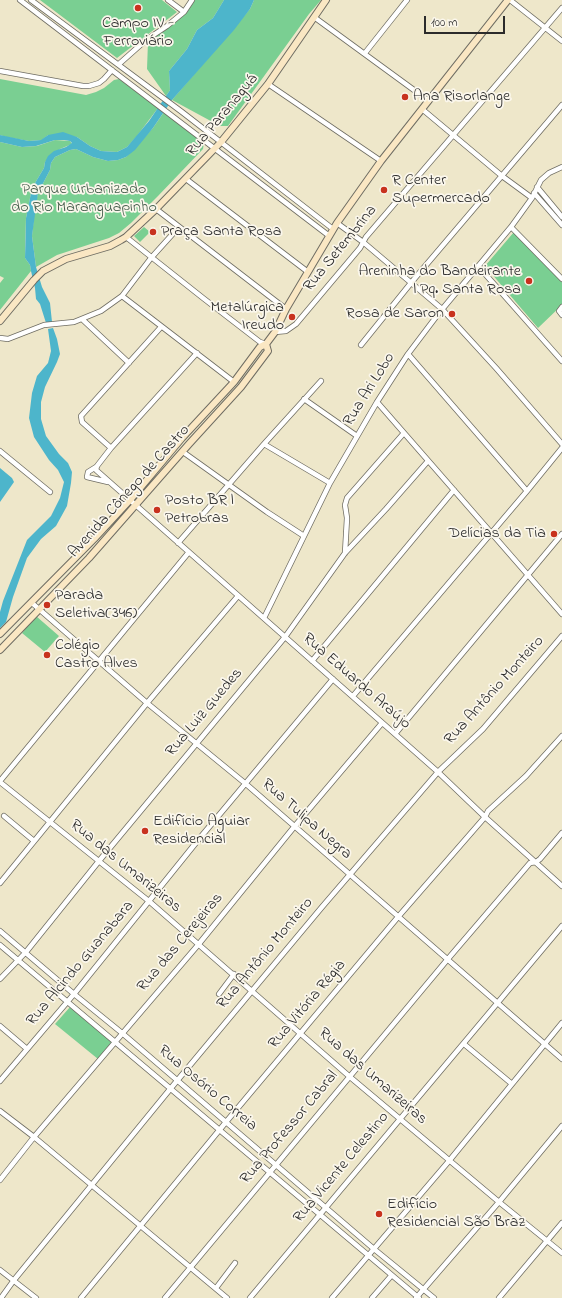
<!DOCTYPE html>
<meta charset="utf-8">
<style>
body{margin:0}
#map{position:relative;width:562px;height:1298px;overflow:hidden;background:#eee7ca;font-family:"Indie Flower",sans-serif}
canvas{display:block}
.scale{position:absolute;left:424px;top:16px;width:81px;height:18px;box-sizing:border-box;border:2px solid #2b2b2b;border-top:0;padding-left:5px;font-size:12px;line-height:14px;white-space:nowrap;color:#2b2b2b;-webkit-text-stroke:3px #fbf7ec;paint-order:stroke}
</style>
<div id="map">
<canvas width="562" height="1298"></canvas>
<div class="scale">100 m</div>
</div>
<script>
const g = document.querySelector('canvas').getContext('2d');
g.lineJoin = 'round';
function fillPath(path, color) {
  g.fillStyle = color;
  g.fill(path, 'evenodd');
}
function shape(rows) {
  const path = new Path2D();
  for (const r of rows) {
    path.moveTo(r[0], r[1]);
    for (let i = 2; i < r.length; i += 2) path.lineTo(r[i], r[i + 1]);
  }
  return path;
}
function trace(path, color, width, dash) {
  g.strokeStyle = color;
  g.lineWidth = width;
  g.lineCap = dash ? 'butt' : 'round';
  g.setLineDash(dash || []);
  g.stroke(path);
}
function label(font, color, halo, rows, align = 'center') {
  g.font = font + ' "Indie Flower",sans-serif';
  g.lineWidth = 3.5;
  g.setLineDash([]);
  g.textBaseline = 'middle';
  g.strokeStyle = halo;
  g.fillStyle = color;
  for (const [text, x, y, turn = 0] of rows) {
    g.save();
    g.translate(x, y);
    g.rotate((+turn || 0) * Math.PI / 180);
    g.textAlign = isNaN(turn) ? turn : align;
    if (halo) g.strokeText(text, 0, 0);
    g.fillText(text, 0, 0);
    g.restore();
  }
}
const green = shape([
 [40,0,162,0,177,12,117,58],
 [194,0,224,0,213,18,197,30,187,49,169,71,170,90,166,96,147,69,148,42,168,28,186,13],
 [254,0,321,0,309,14,228,126,220,126,172,100,250,9],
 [0,79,86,95,96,92,104,88,114,80,119,79,158,108,137,136,127,147,117,152,101,151,90,146,77,137,48,135,42,140,29,141,6,137,0,135],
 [164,112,204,142,203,149,158,196,131,223,119,233,109,238,57,255,36,267,32,236,35,207,38,193,50,170,51,163,55,157,70,150,76,149,93,157,108,161,118,160,126,157,153,128],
 [55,140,70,141,72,144,60,149,45,162,44,168,32,188,26,218,25,249,25,258,30,265,31,271,0,310,0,283,4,278,0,276,0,142,22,147,37,146],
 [144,227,150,232,140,242,134,236],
 [514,232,562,281,562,305,538,328,485,266],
 [36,616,59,636,45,652,22,633],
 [70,1007,113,1042,98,1059,55,1024]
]);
const water = shape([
 [224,0,254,0,250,9,234,30,172,100,153,128,135,150,126,157,118,160,108,161,93,157,76,149,70,150,55,157,51,163,50,170,38,193,32,236,36,267,42,287,50,303,52,322,46,323,40,304,36,299,35,288,31,271,30,265,25,258,26,218,32,188,44,168,45,162,48,156,54,151,66,147,72,143,70,141,64,140,55,140,36,146,22,147,0,142,0,135,29,141,41,140,48,135,63,132,77,137,90,146,101,151,117,152,127,147,149,121,170,90,169,71,187,49,197,30,213,18],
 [53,328,57,339,60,354,57,362,45,387,41,402,41,419,46,436,59,454,68,463,72,472,71,483,67,506,56,526,41,539,27,558,13,597,6,622,0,628,0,612,3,601,27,540,51,516,60,498,64,482,58,470,49,460,34,437,29,418,32,393,37,376,48,363,51,351,48,329],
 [0,468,12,478,14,482,0,502]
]);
const street = shape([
 [20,0,328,235],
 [31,0,182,112,333,229],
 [168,0,184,12],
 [510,0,562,41],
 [314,17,429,101],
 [365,53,407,0],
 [119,64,146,40,167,26,184,12,192,0],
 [0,71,83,86,89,86,99,83,104,79,112,70],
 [268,84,381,161],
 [422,109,502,176,532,198],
 [186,179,308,272],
 [537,187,562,217],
 [534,193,562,225],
 [156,209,286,309],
 [337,223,363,242,442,309,496,368,562,444],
 [511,227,562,279],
 [126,237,203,298,260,342,266,344],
 [478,266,562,361],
 [122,296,234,382],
 [562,307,559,311,562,315],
 [82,319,129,363],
 [275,332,286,331,296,324,360,248,366,237,562,8],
 [0,338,8,339,44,325,74,322,101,311,122,296,151,258,179,227],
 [361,345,415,278,562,105],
 [197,353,111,448,97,466,96,470,438,772,485,817,562,886],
 [408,354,527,491],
 [304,399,357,436],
 [377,402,562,614],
 [264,444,330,483],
 [111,448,82,422,81,416,161,327],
 [0,451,50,492],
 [183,452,267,512,304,536],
 [96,467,88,472,87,477,108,482],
 [178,543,264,444,321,381],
 [345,553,347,518,345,505,347,498,404,433],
 [32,603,147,703,246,784,562,1059],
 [264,618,330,483,377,402,408,354,439,313,511,227,532,198,541,180,549,173,562,167],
 [312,661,454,490],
 [353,696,527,491,562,448],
 [395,734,562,534],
 [0,781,189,552],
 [0,782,150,902,350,1077,499,1202,562,1253],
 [4,816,34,841],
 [0,883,147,703,238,596],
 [0,931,74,994,122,1033,374,1249,434,1298],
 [0,945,419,1298],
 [0,979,26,952,99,861,285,637,345,553,386,509,428,461],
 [219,994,234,974],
 [0,1026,27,1049],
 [464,1044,512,1084],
 [0,1081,74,994,199,839,333,679],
 [0,1111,34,1137,227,1298],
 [0,1180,34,1137,198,945,294,827,382,723],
 [0,1270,36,1298],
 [216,1288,235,1263],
 [1,1298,14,1280,171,1088,322,907,438,772,483,729,562,636],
 [81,1298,226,1122,398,917,485,817,488,811,526,776,562,736],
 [165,1298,447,960,530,863,536,862,540,859,562,833],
 [250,1298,562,926],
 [332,1298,449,1161,562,1023],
 [372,1298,391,1276],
 [416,1298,499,1202,562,1126],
 [499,1298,562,1223]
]);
const secondary = shape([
 [0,321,34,280,43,271,66,259,110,246,121,240,126,237,156,209,221,142,268,84,326,0],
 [0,634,94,539,130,500,182,438,234,382,260,347,266,344,275,332,286,309,337,223,381,161,508,0],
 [0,650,89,558,189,444,241,387,268,351,266,344]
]);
const markers = [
 [138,8,4,"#c8321e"],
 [405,97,4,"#c8321e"],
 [384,190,4,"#c8321e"],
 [153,232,4,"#c8321e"],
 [529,281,4,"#c8321e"],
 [452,314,4,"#c8321e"],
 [292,317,4,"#c8321e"],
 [157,510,4,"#c8321e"],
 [554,534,4,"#c8321e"],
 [47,605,4,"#c8321e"],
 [47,655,4,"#c8321e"],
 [145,831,4,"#c8321e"],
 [379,1214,4,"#c8321e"]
];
const poiNames = [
 ["Campo IV -",138,24,"center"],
 ["Ferroviário",138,42,"center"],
 ["Ana Risorlange",413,97],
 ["R Center",392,181],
 ["Supermercado",392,199],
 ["Praça Santa Rosa",161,232],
 ["Areninha do Bandeirante",521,272,"right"],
 ["| Pq. Santa Rosa",521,290,"right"],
 ["Metalúrgica",284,308,"right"],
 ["Ireudo",284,326,"right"],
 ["Rosa de Saron",444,314,"right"],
 ["Posto BR |",165,501],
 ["Petrobras",165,519],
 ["Delícias da Tia",546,534,"right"],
 ["Parada",55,596],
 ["Seletiva(346)",55,614],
 ["Colégio",55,646],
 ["Castro Alves",55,664],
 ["Edifício Aguiar",153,822],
 ["Residencial",153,840],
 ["Edifício",387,1205],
 ["Residencial São Braz",387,1223]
];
const streetNames = [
 ["Rua Paranaguá",223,116,-50],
 ["Rua Setembrina",341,249,-51],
 ["Rua Ari Lobo",370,390,-58],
 ["Avenida Cônego de Castro",130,492,-48],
 ["Rua Eduardo Araújo",356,682,41],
 ["Rua Antônio Monteiro",495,691,-48],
 ["Rua Luiz Guedes",205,713,-50],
 ["Rua Tulipa Negra",306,820,41],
 ["Rua das Umarizeiras",125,867,39],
 ["Rua das Cerejeiras",181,943,-50],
 ["Rua Antônio Monteiro",266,954,-50],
 ["Rua Alcindo Guanabara",81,964,-50],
 ["Rua Vitória Régia",308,1005,-50],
 ["Rua das Umarizeiras",372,1077,41],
 ["Rua Osório Correia",207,1089,40],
 ["Rua Professor Cabral",290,1128,-50],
 ["Rua Vicente Celestino",342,1168,-50]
];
const parkNames = [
 ["Parque Urbanizado",84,190],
 ["do Rio Maranguapinho",84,208]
];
fillPath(green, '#7acf92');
fillPath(water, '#4db5cb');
trace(street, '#6f6d63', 6);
trace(secondary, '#6f6d63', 8);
trace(street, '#fff', 4.5);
trace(secondary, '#fae7c3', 6);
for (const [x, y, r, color] of markers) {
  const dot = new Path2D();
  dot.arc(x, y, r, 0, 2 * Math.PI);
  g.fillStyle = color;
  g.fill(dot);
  trace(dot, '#fbf7ec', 1.5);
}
label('16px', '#2b2b2b', '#fbf7ec', poiNames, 'left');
label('16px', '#2b2b2b', '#fbf7ec', streetNames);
label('16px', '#435c4a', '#fbf7ec', parkNames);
</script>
